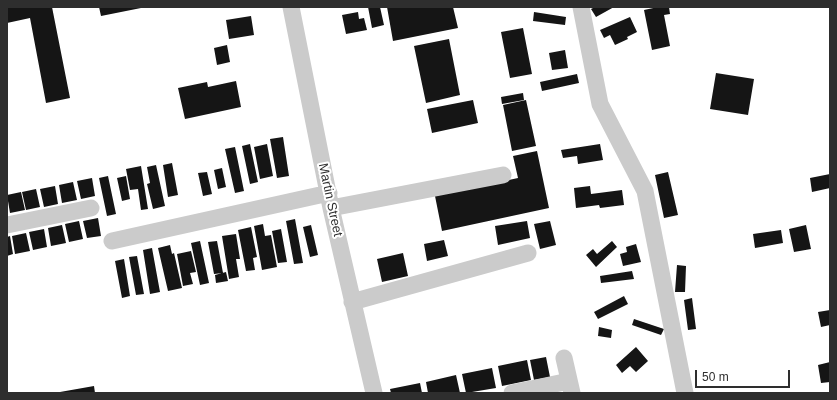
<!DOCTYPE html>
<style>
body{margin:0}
#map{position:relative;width:837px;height:400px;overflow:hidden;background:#fff;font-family:Helvetica,sans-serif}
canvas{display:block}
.frame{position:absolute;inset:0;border:8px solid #2e2e2e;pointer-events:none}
.scale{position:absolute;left:695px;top:370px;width:95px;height:18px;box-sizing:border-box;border:2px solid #2e2e2e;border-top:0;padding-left:5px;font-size:12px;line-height:14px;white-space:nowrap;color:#2e2e2e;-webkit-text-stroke:3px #fff;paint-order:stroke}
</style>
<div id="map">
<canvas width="837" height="400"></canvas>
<div class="frame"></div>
<div class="scale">50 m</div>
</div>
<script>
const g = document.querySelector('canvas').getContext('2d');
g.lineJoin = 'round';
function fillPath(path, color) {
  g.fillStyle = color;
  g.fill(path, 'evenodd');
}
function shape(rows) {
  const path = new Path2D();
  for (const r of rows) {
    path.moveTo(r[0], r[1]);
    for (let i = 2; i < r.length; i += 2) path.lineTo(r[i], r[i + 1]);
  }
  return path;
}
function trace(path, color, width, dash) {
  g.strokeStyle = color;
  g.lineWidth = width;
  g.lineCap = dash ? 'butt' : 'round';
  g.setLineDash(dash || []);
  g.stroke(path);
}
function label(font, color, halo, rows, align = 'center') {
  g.font = font + ' Helvetica,sans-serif';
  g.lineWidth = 4;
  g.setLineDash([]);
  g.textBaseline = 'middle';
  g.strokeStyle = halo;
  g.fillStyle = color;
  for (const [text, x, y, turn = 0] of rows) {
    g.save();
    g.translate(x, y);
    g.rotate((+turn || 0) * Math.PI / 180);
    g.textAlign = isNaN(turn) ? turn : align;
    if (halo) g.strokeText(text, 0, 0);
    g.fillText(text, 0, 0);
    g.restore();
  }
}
const building = shape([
 [7,7,52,7,70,98,46,103,30,18,7,23],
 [99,7,141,7,141,8,101,16],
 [368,7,380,7,384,25,372,28],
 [387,7,453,7,458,28,393,41],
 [595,7,614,7,596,17,591,9],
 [658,7,669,7,670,14,664,15,670,46,652,50,644,10],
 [358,12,359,19,364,18,367,30,346,34,342,15],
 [534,12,566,17,565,25,533,21],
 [251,16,254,35,229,39,226,20],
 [630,17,637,32,627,37,628,39,615,45,610,35,604,38,600,30],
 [523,28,532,74,510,78,501,32],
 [449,39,460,95,426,103,414,46],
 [227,45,230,62,217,65,214,48],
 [565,50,568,68,552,70,549,53],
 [716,73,754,79,748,115,710,109],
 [577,74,579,83,542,91,540,82],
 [236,81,241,107,185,119,178,88,207,82,208,87],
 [523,93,524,100,502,104,501,97],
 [473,100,478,123,432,133,427,109],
 [526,100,536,146,512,151,503,105],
 [283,137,289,176,277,178,270,139],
 [250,144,258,182,250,184,242,146],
 [267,144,273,176,260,179,254,147],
 [600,144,603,160,578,164,577,156,563,158,561,150],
 [235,147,244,191,235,193,225,149],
 [537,151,549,208,442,231,435,196,518,178,513,156],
 [172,163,178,195,168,197,163,165],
 [156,165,165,206,153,209,147,184,150,183,147,167],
 [141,166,148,209,141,210,138,189,130,190,126,169],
 [222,168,226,187,218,189,214,170],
 [207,172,212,194,203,196,198,173],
 [668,172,678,215,664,218,655,175],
 [830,174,830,188,812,192,810,178],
 [108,176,116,214,107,216,99,178],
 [126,176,130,199,122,201,117,178],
 [92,178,95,196,81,199,77,181],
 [73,182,77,200,62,203,59,185],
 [55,186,58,204,44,207,40,189],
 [590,186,591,194,622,190,624,205,600,208,599,205,576,208,574,188],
 [36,189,40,207,26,210,22,192],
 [21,192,25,210,10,213,7,195],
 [98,218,101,236,87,238,83,221],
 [295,219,303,263,294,264,286,221],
 [79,221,83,239,69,242,65,224],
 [527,221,530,238,498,245,495,226],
 [550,221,556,245,540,249,534,224],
 [263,224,265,236,271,235,277,267,262,270,254,226],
 [62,225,66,243,51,246,48,228],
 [311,225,318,255,310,257,303,227],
 [806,225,811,249,794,252,789,229],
 [251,227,257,257,253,258,255,270,246,271,238,230],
 [44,229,47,247,33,250,29,232],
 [281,229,287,262,278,263,272,231],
 [781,230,783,243,755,248,753,234],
 [26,233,30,251,15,254,12,236],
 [236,234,240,259,236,259,239,277,229,279,222,236],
 [10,236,13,254,7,256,7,237],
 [444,240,448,256,427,261,424,244],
 [200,241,209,283,200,285,191,243],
 [217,241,223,273,214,274,208,242],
 [612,241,617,247,596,267,586,255,593,249,597,254],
 [636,244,641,262,623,266,620,254,627,252,626,247],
 [170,245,172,254,174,253,182,288,168,291,158,248],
 [152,248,160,292,150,294,143,250],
 [191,251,196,272,190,273,193,284,183,286,177,254],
 [403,253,408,276,382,282,377,259],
 [137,256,144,294,136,295,129,257],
 [124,259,130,296,122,298,115,261],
 [677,265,686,266,685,292,675,292],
 [632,271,634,279,601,283,600,276],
 [226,272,228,281,216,283,215,275],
 [624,296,628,304,598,319,594,312],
 [692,298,696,329,688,330,684,300],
 [830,310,830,325,821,327,818,312],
 [634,319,664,329,661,335,632,325],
 [599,327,612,330,611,338,598,336],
 [636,347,648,361,636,372,630,366,622,373,616,365],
 [546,357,550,377,534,380,530,360],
 [527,360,531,380,502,386,498,366],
 [830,362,830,382,821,383,818,365],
 [492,368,496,388,466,393,462,374],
 [456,375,460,393,428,393,426,382],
 [420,383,422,393,391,393,390,389],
 [94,386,95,393,60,393,60,392]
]);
const minor = shape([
 [291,7,331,208,374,393],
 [581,7,600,104,645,191,685,393],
 [331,208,503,175],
 [7,225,91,208],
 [112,241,329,193],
 [352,302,528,253],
 [564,358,572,393],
 [512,393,569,381]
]);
const streetNames = [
 ["Martin Street",330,200,78]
];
fillPath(building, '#151515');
trace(minor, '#cbcbcb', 17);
label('13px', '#2e2e2e', '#fff', streetNames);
</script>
